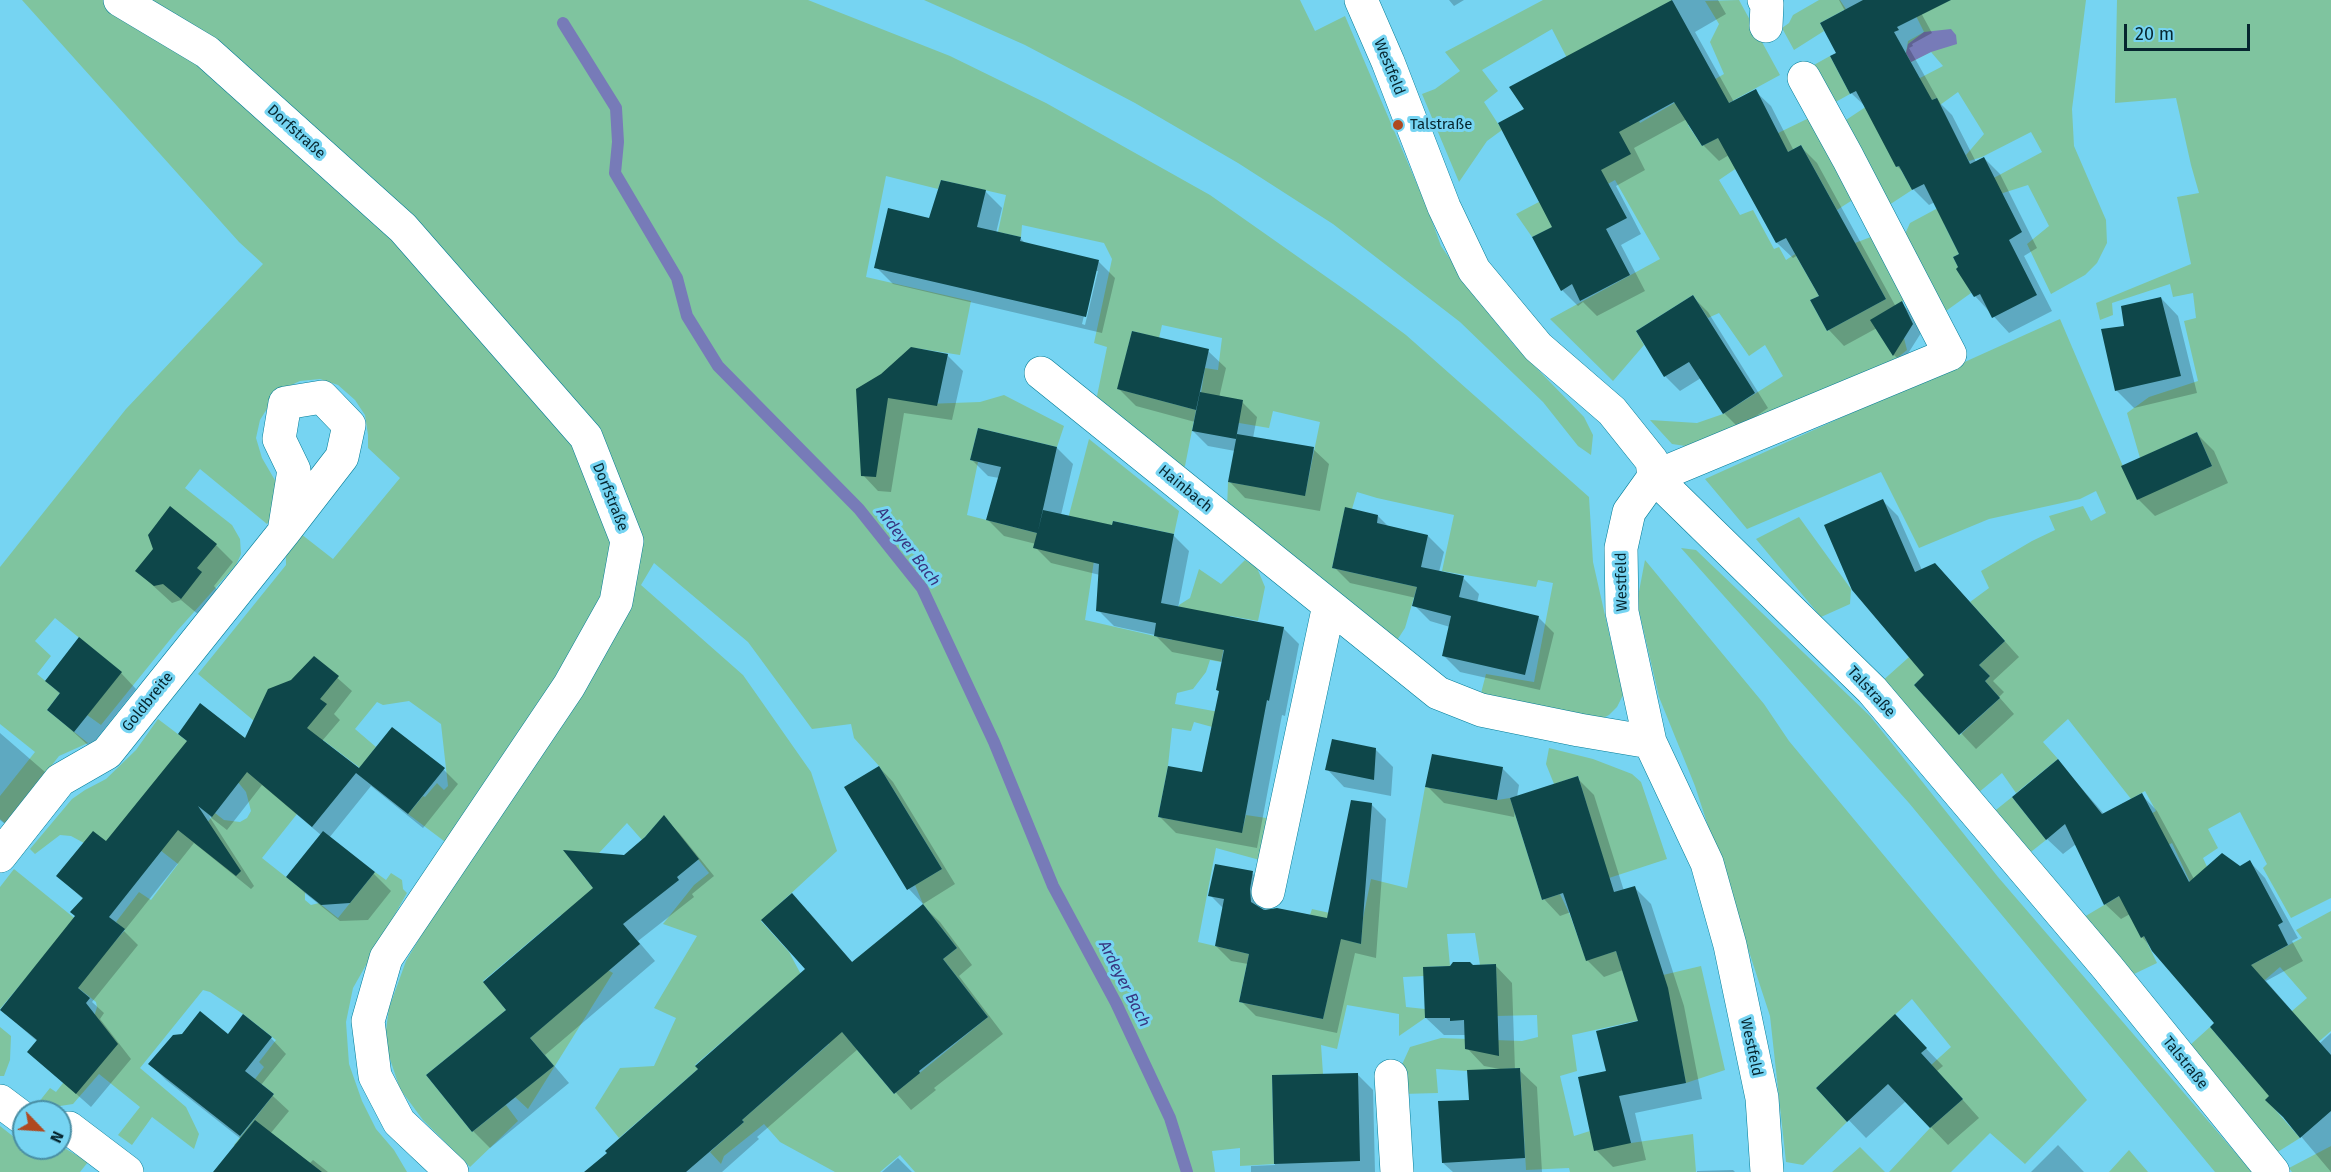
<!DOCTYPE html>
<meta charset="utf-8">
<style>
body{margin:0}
#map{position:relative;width:2331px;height:1172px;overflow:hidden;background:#76d4f2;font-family:"Fira Sans",sans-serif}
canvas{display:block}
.north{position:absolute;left:12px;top:1100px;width:60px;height:60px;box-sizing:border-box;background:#76d4f2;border:2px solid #498ea4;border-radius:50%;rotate:115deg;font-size:16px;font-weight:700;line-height:24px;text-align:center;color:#06262f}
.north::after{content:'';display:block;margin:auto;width:21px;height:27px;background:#af4920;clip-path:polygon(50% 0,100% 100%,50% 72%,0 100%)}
.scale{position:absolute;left:2124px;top:24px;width:126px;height:27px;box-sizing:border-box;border:3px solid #06262f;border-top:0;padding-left:8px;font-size:18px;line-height:21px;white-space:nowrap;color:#06262f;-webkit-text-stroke:4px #76d4f2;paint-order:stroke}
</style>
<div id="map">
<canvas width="2331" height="1172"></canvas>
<div class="north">N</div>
<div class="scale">20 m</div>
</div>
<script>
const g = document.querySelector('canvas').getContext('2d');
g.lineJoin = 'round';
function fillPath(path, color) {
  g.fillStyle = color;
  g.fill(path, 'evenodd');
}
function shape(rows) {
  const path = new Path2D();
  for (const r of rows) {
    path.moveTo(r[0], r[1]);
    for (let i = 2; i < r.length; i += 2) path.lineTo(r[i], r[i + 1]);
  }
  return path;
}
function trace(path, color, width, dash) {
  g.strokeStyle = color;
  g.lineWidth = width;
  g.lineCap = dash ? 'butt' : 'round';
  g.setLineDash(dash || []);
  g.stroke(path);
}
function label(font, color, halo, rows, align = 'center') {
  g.font = font + ' "Fira Sans",sans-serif';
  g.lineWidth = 6;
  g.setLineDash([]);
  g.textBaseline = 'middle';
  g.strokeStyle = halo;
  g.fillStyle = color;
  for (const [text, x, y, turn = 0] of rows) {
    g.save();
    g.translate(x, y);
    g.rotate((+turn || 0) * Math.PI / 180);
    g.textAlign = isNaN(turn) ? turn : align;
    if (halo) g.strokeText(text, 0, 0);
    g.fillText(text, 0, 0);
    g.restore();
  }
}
const green = shape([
 [22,0,808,0,950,56,1046,103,1210,195,1355,297,1406,335,1589,497,1593,562,1623,695,1617,707,1609,715,1599,720,1480,697,1486,674,1534,682,1553,583,1538,580,1536,587,1442,571,1454,515,1377,498,1357,492,1352,509,1345,508,1332,568,1417,587,1405,628,1392,648,1227,510,1228,482,1305,495,1320,422,1273,411,1269,428,1239,423,1201,393,1205,368,1218,370,1222,338,1162,325,1159,338,1132,331,1118,389,1196,410,1185,466,1180,471,1096,401,1107,347,1094,343,1112,259,1104,243,1022,225,1021,237,998,232,1006,195,941,180,938,189,886,176,866,277,971,301,960,355,915,348,912,366,926,404,980,402,1004,395,1064,426,1057,447,978,428,970,460,978,462,967,515,1037,533,1062,555,1069,515,1089,439,1179,511,1174,534,1113,521,1107,554,1095,554,1085,620,1172,640,1179,605,1190,598,1199,569,1221,584,1245,560,1257,568,1265,587,1258,621,1230,616,1221,662,1210,660,1206,672,1193,689,1177,693,1175,704,1219,712,1216,728,1194,722,1191,731,1172,728,1168,766,1158,817,1242,832,1246,815,1273,819,1267,862,1216,848,1198,942,1249,954,1239,1002,1323,1019,1333,972,1310,915,1312,909,1343,916,1339,938,1361,944,1363,918,1371,879,1407,888,1425,787,1497,800,1510,798,1542,900,1560,894,1570,915,1586,960,1616,951,1628,987,1663,975,1701,966,1725,1070,1686,1083,1672,1013,1572,1035,1577,1071,1560,1076,1574,1136,1590,1131,1631,1143,1693,1134,1696,1172,1570,1172,1569,1168,1526,1170,1520,1068,1467,1071,1436,1069,1438,1093,1402,1094,1400,1069,1410,1047,1441,1038,1522,1041,1538,1037,1537,1015,1497,1016,1496,964,1480,965,1475,933,1447,934,1450,966,1424,967,1424,976,1403,977,1406,1007,1425,1009,1425,1018,1399,1036,1399,1014,1347,1005,1337,1049,1321,1045,1323,1074,1272,1075,1274,1164,1240,1166,1240,1148,1212,1151,1215,1172,915,1172,900,1155,880,1172,835,1172,780,1142,764,1124,724,1156,721,1164,710,1152,744,1122,742,1120,829,1044,782,990,695,1065,698,1069,619,1138,595,1108,620,1068,654,1066,676,1018,654,1008,697,936,663,924,694,885,709,873,664,816,642,840,627,823,599,853,582,852,580,872,614,913,561,915,483,981,506,1010,426,1075,472,1132,506,1105,518,1121,470,1167,423,1120,400,1089,388,1053,386,1030,389,1008,406,961,431,919,448,844,408,814,423,796,425,797,437,783,444,790,448,786,441,724,409,701,383,705,377,702,355,729,376,747,360,768,323,740,316,747,290,751,198,674,286,565,286,555,301,534,333,559,400,478,368,448,368,435,365,415,355,400,338,385,320,379,300,381,287,387,273,399,260,420,256,438,262,458,276,482,277,511,267,524,200,469,185,488,232,525,240,539,241,554,236,565,177,631,101,725,87,715,121,672,55,618,35,641,51,656,37,674,60,693,47,710,88,743,59,756,6,824,0,819,0,796,35,752,0,724,0,567,126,409,263,264,239,242],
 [654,563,748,642,812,729,851,724,854,738,879,766,942,869,915,885,923,904,957,948,943,959,988,1017,894,1094,813,997,789,952,761,921,837,851,811,772,743,675,641,585],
 [924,0,1300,0,1315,31,1345,16,1428,210,1441,246,1481,304,1514,345,1584,417,1593,435,1591,455,1578,446,1543,402,1460,322,1333,224,1238,163,1135,103,1025,45],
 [1543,0,1672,0,1638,118,1640,123,1724,74,1710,42,1719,24,1705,1,1739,0,1780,75,1688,125,1702,146,1723,135,1776,134,1809,118,1854,199,1837,210,1801,145,1786,153,1750,159,1719,180,1740,215,1753,210,1774,249,1779,247,1786,260,1795,254,1819,296,1810,300,1827,331,1886,299,1855,243,1876,235,1908,298,1871,320,1889,349,1904,338,1907,350,1896,359,1699,448,1672,444,1650,420,1697,423,1723,414,1783,376,1765,345,1749,356,1719,313,1708,318,1693,295,1636,331,1644,345,1613,381,1550,319,1660,259,1615,180,1549,216,1555,226,1532,237,1516,214,1630,154,1567,58,1552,29,1482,70,1498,91,1484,102,1502,130,1487,141,1459,182,1422,94,1435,89,1460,71,1445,52],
 [1819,0,1840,0,1846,9,1820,23,1824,31,1794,50,1782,28,1789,23,1793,15],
 [1908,0,2086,0,2072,109,2074,146,2106,220,2107,243,2097,263,2085,275,2051,294,2027,244,2049,226,2028,185,2003,193,1944,224,1959,254,1953,257,1971,293,1946,311,1905,234,1910,223,2042,152,2031,132,1982,157,1969,161,1966,155,1984,134,1958,92,1940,105,1936,98,1918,108,1896,167,1899,166,1912,190,1889,205,1843,122,1870,104,1943,66,1931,52,1911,62,1906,53,1908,41,1924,32],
 [2117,0,2331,0,2331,898,2291,918,2263,868,2267,864,2240,812,2208,829,2218,848,2203,858,2209,871,2190,882,2172,843,2128,870,2112,835,2156,811,2145,791,2131,799,2068,719,2043,742,2058,759,2016,793,2002,773,1978,793,1880,683,1936,633,1943,658,1914,685,1960,735,2000,698,1985,681,1990,676,1979,665,2005,641,1970,602,1989,588,1981,571,2032,541,2055,530,2049,516,2083,506,2091,521,2106,513,2096,491,2080,499,1989,519,1919,548,1881,472,1747,529,1705,479,2060,319,2137,499,2212,466,2197,432,2140,458,2127,413,2149,397,2198,381,2184,321,2196,318,2193,293,2173,297,2170,284,2112,303,2113,315,2100,320,2096,303,2191,264,2177,197,2199,193,2191,165,2176,98,2115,103],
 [1830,56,1850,94,1832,104,1812,66],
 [1799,517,1851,589,1850,604,1821,617,1756,539],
 [1681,548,1696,550,1870,716,1998,877,2252,1172,2215,1172,1909,803],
 [1645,560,1764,704,1789,741,2087,1100,2025,1164,1990,1133,1951,1172,1889,1172,1930,1128,1963,1099,1931,1065,1951,1047,1912,999,1816,1088,1847,1122,1803,1165,1786,1162,1770,1016,1695,786,1659,697,1637,602],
 [158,719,191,744,192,841,215,813,224,820,240,822,247,818,251,811,246,792,237,781,240,734,253,744,297,814,262,858,305,892,305,900,311,905,319,903,338,918,375,872,386,880,391,873,402,880,403,889,407,893,353,988,346,1022,349,1064,362,1101,376,1129,394,1150,407,1172,240,1172,251,1158,234,1145,274,1094,255,1079,264,1067,259,1062,276,1040,243,1014,210,992,203,990,140,1068,186,1107,199,1134,194,1149,152,1117,132,1145,118,1135,140,1107,99,1074,73,1104,47,1108,38,1103,50,1088,56,1092,81,1060,97,1007,96,1002,42,959,0,1009,0,887,14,869,110,947,125,930,116,922,139,892,151,900,178,864,151,843,84,843,71,836,60,835,35,854,30,849,72,799,85,790,106,779,136,750],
 [1549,748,1593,759,1632,774,1641,782,1667,859,1609,878,1578,776,1554,784,1546,764],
 [2012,797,2046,840,2027,855,1991,814],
 [2121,895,2141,937,2144,936,2157,963,2132,975,2084,917],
 [2331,911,2331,1031,2300,1058,2272,1106,2300,1138,2276,1153,2189,1046,2210,1027,2245,1068,2292,1011,2307,998,2280,967,2244,998,2226,978,2302,938,2296,930],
 [608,970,613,973,528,1109,515,1097,554,1066,530,1038],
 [0,1027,11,1036,10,1060,4,1076,0,1076],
 [0,1126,24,1145,24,1148,66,1149,88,1162,80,1172,0,1172],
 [2331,1146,2331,1172,2292,1172,2289,1168],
 [1860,1147,1885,1172,1832,1172],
 [2129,1150,2148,1172,2109,1172]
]);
const water = shape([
 [1951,29,1956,35,1957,44,1931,52,1911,62,1906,53,1908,44,1924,32]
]);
const shadow = shape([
 [1449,0,1464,0,1454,6],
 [1673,0,1718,0,1726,14,1695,32,1734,102,1755,91,1771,106,1794,151,1801,147,1817,163,1896,307,1901,303,1910,312,1921,333,1902,363,1894,355,1877,328,1844,346,1829,330,1812,301,1821,296,1798,255,1793,258,1777,243,1729,155,1719,161,1703,145,1687,119,1634,148,1645,170,1616,186,1641,234,1621,245,1645,291,1597,316,1583,302,1578,306,1562,290,1554,228,1526,110,1511,88],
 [1839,0,1914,0,1932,33,1912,44,1913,46,1909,48,1940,103,1952,115,1976,162,1984,158,2000,174,2037,248,2024,256,2052,311,2009,333,1975,296,1958,269,1961,254,1935,202,1929,205,1913,189,1905,174,1897,166,1867,108,1851,93,1838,53,1845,11],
 [985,191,1002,208,996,233,1020,238,1027,245,1098,261,1115,278,1102,333,893,284,876,267,930,219],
 [1095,271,1098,271,1085,325,1082,324],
 [1693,297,1708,312,1768,408,1739,428,1724,413,1701,378,1680,391,1665,376,1638,332],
 [2161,298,2178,316,2197,393,2134,408,2116,390,2126,327],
 [1208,351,1226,368,1219,398,1242,402,1257,417,1253,438,1313,449,1329,464,1320,511,1245,498,1230,482,1235,451,1208,446,1193,431,1195,422,1136,406,1119,389],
 [947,355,963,371,952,420,904,413,891,492,878,491,863,475,858,390],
 [2197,434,2214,451,2228,483,2155,516,2138,499],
 [1057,448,1073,464,1061,515,1113,526,1173,535,1189,551,1178,608,1283,628,1299,644,1285,716,1282,715,1257,848,1176,833,1160,817,1203,774,1220,692,1217,690,1223,662,1172,652,1155,635,1114,626,1098,610,1100,575,1051,563,1035,547,1036,544,1004,536,988,520,999,478,988,476,972,460],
 [1883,501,1898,516,1922,570,1950,580,2019,657,1993,681,2004,692,1999,697,2014,714,1976,749,1916,685,1927,675],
 [1378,516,1389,527,1428,536,1444,552,1439,572,1463,578,1479,594,1477,603,1538,617,1554,633,1540,690,1460,672,1444,656,1450,627,1430,621,1414,605,1416,598,1350,583,1334,567],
 [216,545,233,562,214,586,218,591,199,615,181,600,172,603,137,571],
 [315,658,352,691,334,714,340,720,322,741,360,770,444,770,458,784,423,828,371,786,329,838,374,874,391,891,368,920,340,921,306,894,288,877,321,835,262,785,227,830,209,816,254,886,251,889,194,843,124,931,138,945,92,1002,104,1013,100,1019,131,1059,91,1107,29,1052,38,1042,1,1010,77,917,83,899,58,876,245,740,292,681],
 [121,673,136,689,90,747,49,710,61,695,47,681],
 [0,733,45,772,5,824,0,820],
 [1375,749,1393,767,1391,796,1344,787,1327,769],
 [2058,761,2104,814,2142,795,2157,811,2194,879,2240,867,2250,862,2265,878,2298,938,2292,941,2303,961,2266,981,2320,1043,2331,1033,2331,1172,2288,1121,2216,1023,2142,937,2130,914,2121,919,2105,904,2076,844,2063,854,2047,839],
 [879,767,893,782,955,884,923,904,909,889,846,787],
 [1502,768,1519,785,1517,797,1577,778,1594,795,1624,891,1635,888,1651,904,1684,1006,1702,1099,1635,1113,1646,1160,1613,1167,1596,1150,1640,1022,1623,970,1604,977,1587,960,1571,912,1560,916,1544,899,1515,811,1514,817,1444,803,1427,786],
 [1371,804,1386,819,1376,958,1355,953,1337,1033,1256,1016,1241,1001,1248,964,1231,961,1216,946,1224,909,1210,895,1252,873,1267,888,1265,911,1328,920],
 [664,818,680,834,714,876,692,894,694,897,638,941,655,961,545,1055,569,1083,490,1148,473,1131,428,1076,508,1010,595,888],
 [923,906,940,922,972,965,959,976,1003,1034,934,1088,936,1090,911,1110,858,1049,757,1137,759,1139,722,1172,596,1172,700,1069,807,970,808,911,853,963],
 [1495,965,1512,983,1515,1070,1519,1070,1537,1087,1542,1172,1453,1172,1443,1163,1471,1101,1500,1069,1484,1066,1467,1048,1466,1035,1444,1035,1426,1018,1472,966],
 [1912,1034,1943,1066,1937,1071,1979,1118,1948,1145,1906,1101,1866,1138,1818,1088],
 [228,1036,271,1038,286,1054,261,1085,289,1111,270,1134,309,1164,313,1160,328,1172,217,1172,241,1139,166,1080,150,1064],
 [1357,1074,1373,1090,1375,1172,1251,1172,1251,1166,1275,1165,1273,1076],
 [2058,1145,2084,1172,2031,1172],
 [898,1158,912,1172,882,1172],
 [1733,1170,1735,1172,1697,1172,1697,1171]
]);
const stream = shape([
 [563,23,616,108,618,142,615,173,677,278,687,316,718,366,859,509,922,588,994,742,1053,886,1116,1003,1170,1118,1187,1172]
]);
const building = shape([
 [1672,0,1729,103,1756,89,1788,152,1801,145,1886,299,1827,331,1810,300,1819,296,1786,238,1776,243,1718,138,1702,146,1674,102,1619,132,1631,154,1601,170,1627,218,1606,229,1630,275,1580,301,1572,284,1561,291,1532,237,1552,227,1498,123,1524,109,1509,87],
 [1863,0,1951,0,1897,27,1899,30,1894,32,1932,100,1937,98,1970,164,1984,157,2022,232,2009,240,2037,295,1992,318,1980,294,1974,297,1956,269,1958,267,1953,257,1959,254,1924,184,1912,190,1899,166,1896,167,1856,91,1850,94,1830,56,1836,53,1820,23],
 [941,180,986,190,977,227,1021,237,1020,241,1099,260,1086,317,874,268,888,208,929,218],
 [1693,295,1755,393,1723,414,1689,362,1664,377,1636,331],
 [2161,297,2181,376,2115,391,2101,329,2124,326,2121,306],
 [1902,301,1913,324,1893,356,1870,320],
 [1132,331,1209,349,1196,410,1117,389],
 [911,347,948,354,937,406,888,398,876,477,861,476,856,389,881,374],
 [1200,392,1243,400,1236,439,1192,431],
 [978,428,1057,447,1038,531,1043,510,1112,525,1113,521,1174,534,1161,603,1284,627,1269,701,1267,700,1242,833,1158,817,1168,766,1202,772,1219,691,1216,690,1224,650,1154,636,1156,623,1096,611,1099,564,1033,548,1037,533,986,520,1001,467,970,460],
 [2197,432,2212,466,2137,500,2121,466],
 [1237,434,1314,447,1305,496,1228,482],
 [1883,499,1915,572,1935,563,2005,641,1979,665,1990,676,1985,681,2000,698,1959,735,1914,685,1924,675,1852,590,1824,525],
 [170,506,217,544,197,568,202,572,181,599,163,584,154,586,135,571,153,549,148,535],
 [1345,507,1378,515,1377,523,1428,535,1421,567,1464,576,1459,597,1539,616,1525,675,1442,656,1451,616,1412,606,1417,587,1332,568],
 [79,637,122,672,74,732,47,710,60,693,45,681],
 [314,656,339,676,320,699,327,704,307,728,359,768,392,727,445,768,408,814,356,773,312,827,247,772,212,817,198,806,241,871,236,876,178,830,109,917,125,929,78,988,90,998,86,1003,118,1044,76,1094,27,1052,37,1040,0,1010,75,916,70,912,83,898,56,876,93,831,106,841,187,741,178,734,200,703,245,738,268,689,291,680],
 [1332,739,1376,748,1374,780,1325,770],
 [1432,754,1503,767,1497,800,1425,787],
 [2058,759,2102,814,2142,793,2189,882,2222,853,2240,866,2250,860,2283,922,2278,925,2288,945,2251,965,2331,1055,2331,1111,2300,1138,2283,1117,2265,1100,2269,1096,2210,1027,2214,1023,2152,951,2144,936,2141,938,2119,896,2104,905,2065,824,2046,840,2012,797],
 [879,766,942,869,907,890,844,787],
 [1578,776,1614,892,1635,886,1668,988,1686,1083,1619,1096,1631,1143,1594,1151,1578,1077,1606,1071,1596,1031,1638,1021,1616,951,1586,961,1563,893,1542,900,1510,798],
 [1351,800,1372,803,1361,944,1341,939,1323,1019,1239,1002,1249,954,1215,946,1224,899,1208,896,1215,864,1253,871,1250,889,1251,902,1264,910,1277,908,1327,918],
 [664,815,699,859,677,877,679,880,623,924,640,944,530,1038,554,1066,472,1132,426,1075,506,1010,483,982,593,888,563,850,624,855,645,837],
 [323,831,375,872,350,903,321,905,286,877],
 [792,893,852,962,923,904,957,948,943,959,988,1017,919,1071,920,1073,894,1094,842,1032,742,1120,744,1122,686,1172,584,1172,607,1153,605,1151,698,1069,695,1066,805,969,761,920],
 [1453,962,1470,962,1473,965,1496,964,1499,1056,1465,1049,1464,1020,1450,1021,1450,1018,1425,1018,1423,967,1450,966],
 [200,1011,228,1034,243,1014,272,1037,245,1071,274,1094,240,1136,148,1064,173,1035,182,1034],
 [1895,1014,1927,1048,1921,1053,1963,1099,1930,1128,1888,1084,1847,1122,1816,1088],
 [1520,1068,1525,1158,1442,1163,1438,1101,1469,1100,1467,1070],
 [1358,1073,1360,1161,1274,1164,1272,1075],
 [255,1120,322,1172,213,1172]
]);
const minor = shape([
 [120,0,207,52,403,228,586,437,627,541,616,602,569,686,386,958,368,1021,375,1076,399,1122,452,1172],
 [1361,0,1388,62,1444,207,1474,270,1538,347,1612,411,1652,461,1654,477,1629,512,1621,548,1622,612,1650,742,1707,863,1730,945,1762,1098,1767,1172],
 [1764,0,1767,4,1766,26],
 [1804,78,1848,158,1950,354,1654,477,1872,690,2107,967,2273,1172],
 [1041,373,1438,693,1481,710,1579,730,1650,742],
 [0,856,60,780,107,753,284,532,342,457,349,425,322,397,285,403,279,439,294,470,284,532],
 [1268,892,1329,605],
 [1391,1076,1397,1172],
 [0,1101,24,1119],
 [60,1129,69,1128,127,1172]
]);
const markers = [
 [1398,125,6,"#af4920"]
];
const streetNames = [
 ["Westfeld",1389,67,68],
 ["Dorfstraße",296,132,42],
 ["Hainbach",1185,489,39],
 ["Dorfstraße",610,497,68],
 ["Westfeld",1622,582,-91],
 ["Talstraße",1871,692,47],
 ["Goldbreite",148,702,-51],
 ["Westfeld",1751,1047,78],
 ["Talstraße",2185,1063,51]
];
const poiNames = [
 ["Talstraße",1410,125]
];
const waterNames = [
 ["Ardeyer Bach",908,547,53],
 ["Ardeyer Bach",1124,984,63]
];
fillPath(green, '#7fc49f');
fillPath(water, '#777bb8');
fillPath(shadow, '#0003');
trace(stream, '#777bb8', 12);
fillPath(building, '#0e474a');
trace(minor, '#027c97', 34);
trace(minor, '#fff', 33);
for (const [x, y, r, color] of markers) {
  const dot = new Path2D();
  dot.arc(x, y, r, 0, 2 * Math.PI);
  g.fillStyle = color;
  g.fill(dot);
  trace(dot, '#76d4f2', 2);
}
label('15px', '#06262f', '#76d4f2', streetNames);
label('15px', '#06262f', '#76d4f2', poiNames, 'left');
label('italic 16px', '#383681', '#76d4f2', waterNames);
</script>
